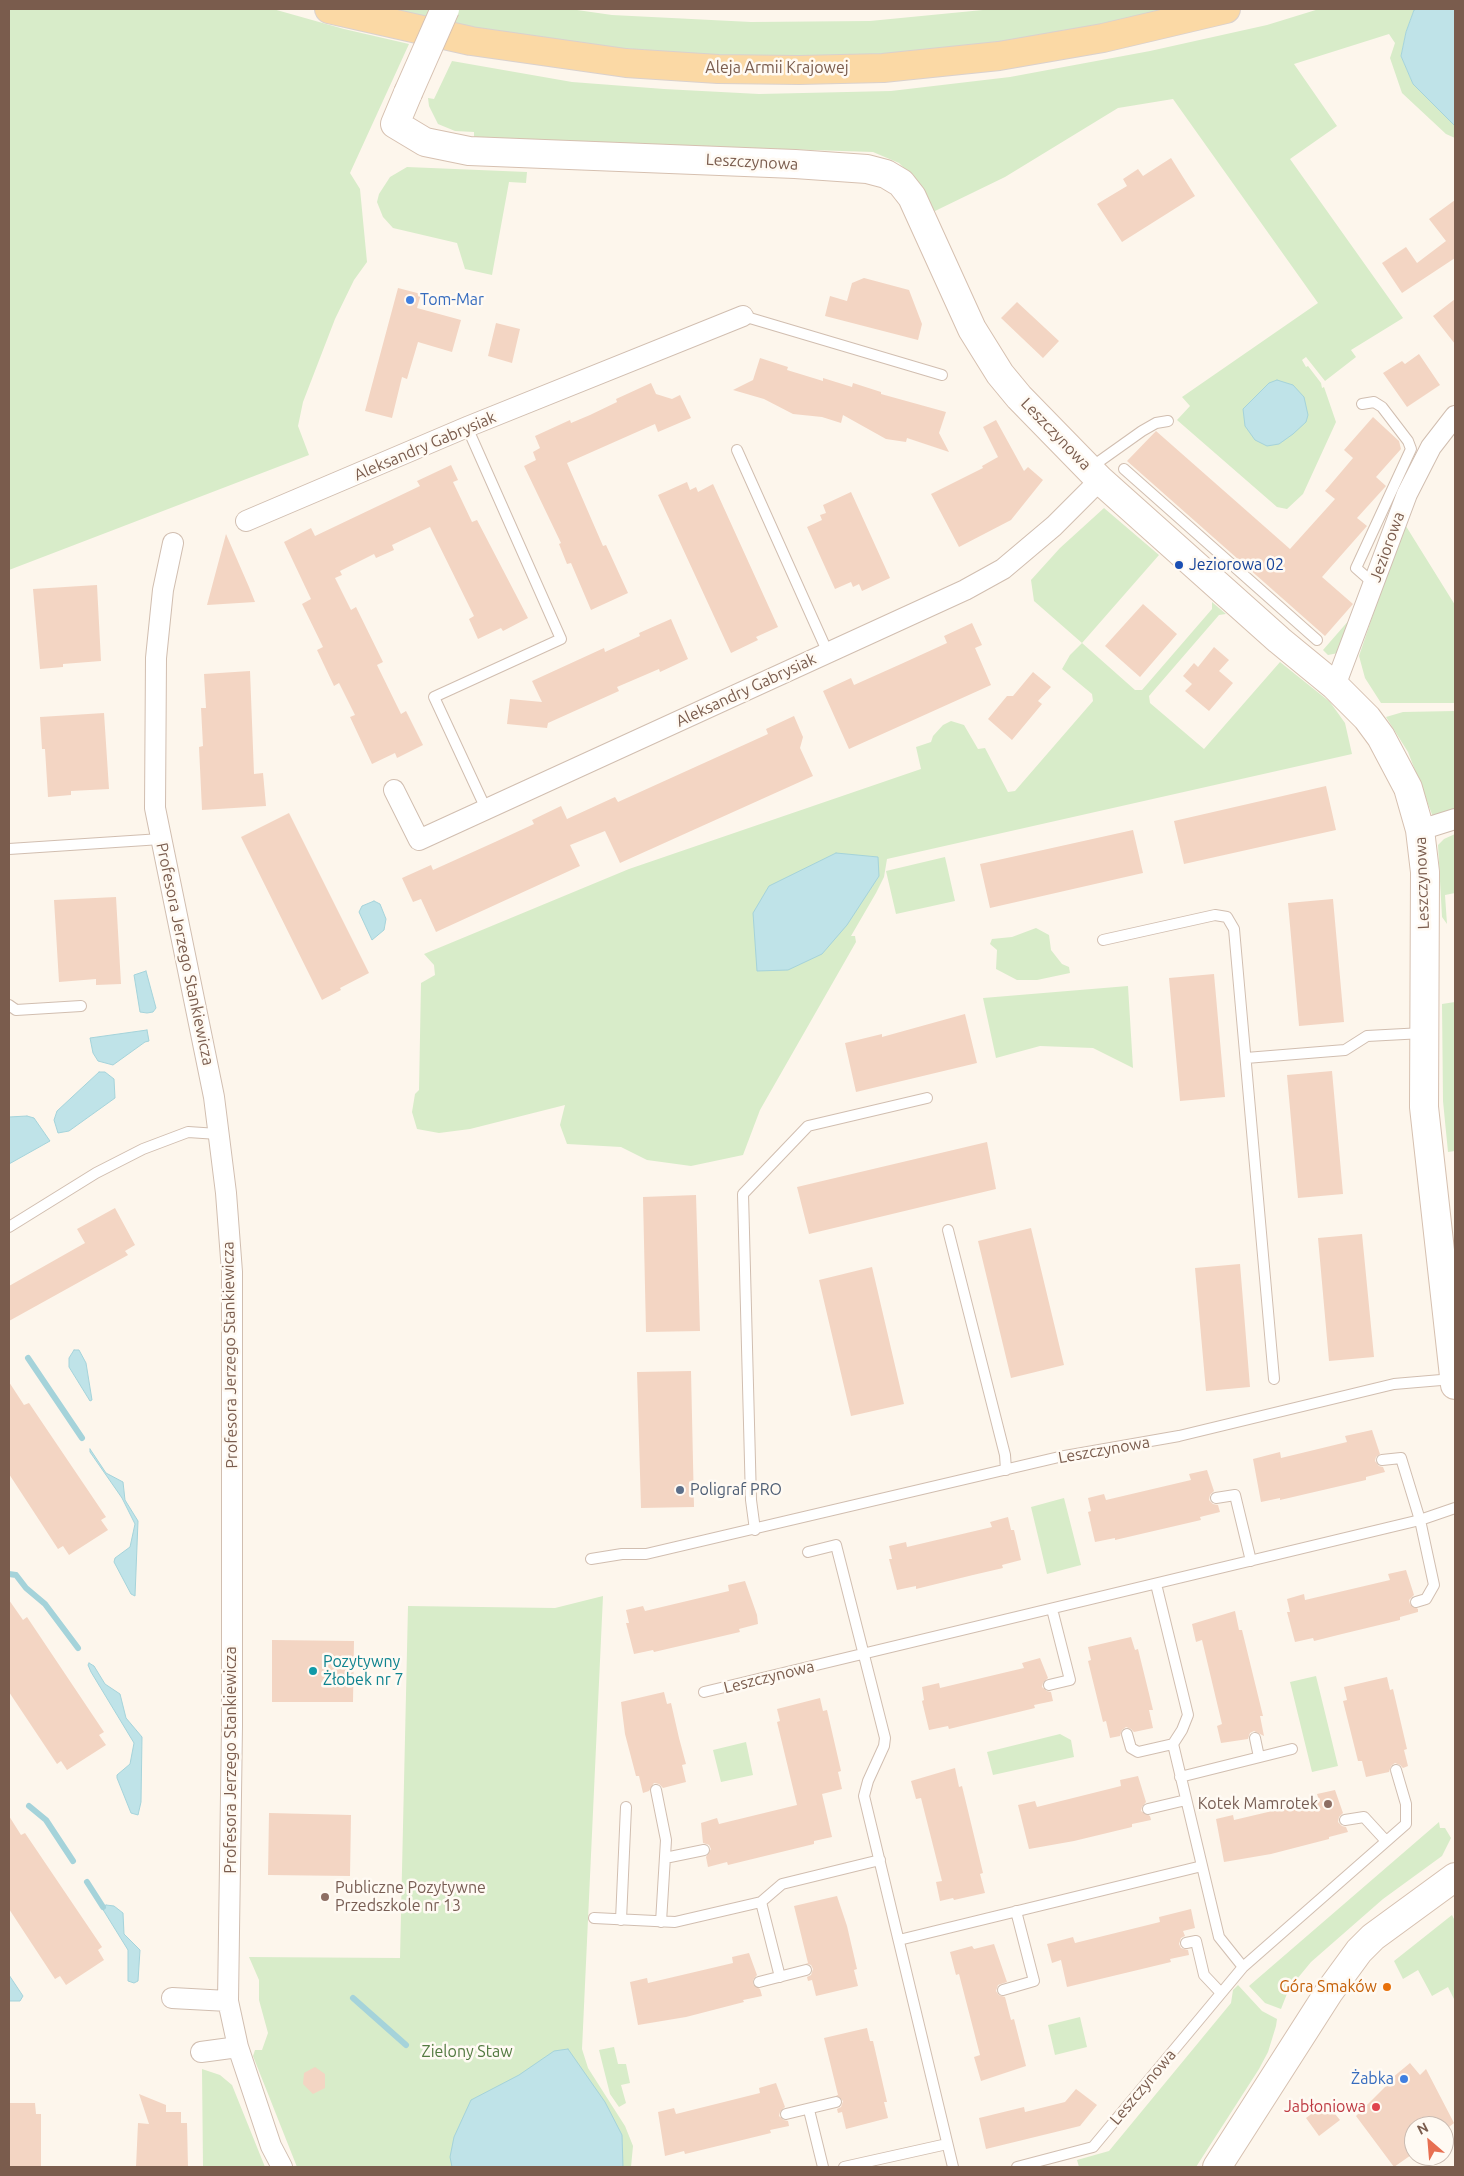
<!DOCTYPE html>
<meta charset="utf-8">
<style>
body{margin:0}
#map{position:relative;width:1464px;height:2176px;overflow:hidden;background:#fdf6ec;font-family:Ubuntu,sans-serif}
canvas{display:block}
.frame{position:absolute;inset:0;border:10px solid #7a5c4d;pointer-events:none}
.north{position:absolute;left:1404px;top:2116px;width:50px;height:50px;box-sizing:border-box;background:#fffaf3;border:1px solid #cabbb1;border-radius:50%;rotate:333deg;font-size:14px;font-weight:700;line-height:20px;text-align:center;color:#7a5c4d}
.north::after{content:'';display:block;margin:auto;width:18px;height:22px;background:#e76f51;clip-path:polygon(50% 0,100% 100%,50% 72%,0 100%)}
</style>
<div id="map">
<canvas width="1464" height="2176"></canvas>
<div class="frame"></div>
<div class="north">N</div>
</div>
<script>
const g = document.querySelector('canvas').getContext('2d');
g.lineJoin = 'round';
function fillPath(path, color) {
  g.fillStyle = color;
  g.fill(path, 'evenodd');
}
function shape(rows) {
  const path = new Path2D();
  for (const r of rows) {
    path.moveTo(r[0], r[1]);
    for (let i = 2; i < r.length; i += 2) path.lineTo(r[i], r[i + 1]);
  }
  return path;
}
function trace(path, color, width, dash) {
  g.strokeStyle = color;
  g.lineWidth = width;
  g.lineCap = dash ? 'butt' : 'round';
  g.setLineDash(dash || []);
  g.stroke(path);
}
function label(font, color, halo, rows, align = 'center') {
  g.font = font + ' Ubuntu,sans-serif';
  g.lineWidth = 5;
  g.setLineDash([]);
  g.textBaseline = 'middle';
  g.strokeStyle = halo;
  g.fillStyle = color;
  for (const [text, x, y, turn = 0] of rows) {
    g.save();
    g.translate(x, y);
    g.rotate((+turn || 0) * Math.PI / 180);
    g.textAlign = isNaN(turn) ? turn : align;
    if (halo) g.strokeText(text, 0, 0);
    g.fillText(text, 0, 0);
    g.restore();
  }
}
const green = shape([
 [9,9,273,9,344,29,409,44,350,173,360,189,367,262,354,280,335,319,303,402,298,426,309,455,9,570],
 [389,9,570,9,612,15,751,22,870,21,993,9,1165,9,1031,40,868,55,757,58,606,47,498,34],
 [1319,9,1417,9,1414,10,1406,32,1401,56,1413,84,1455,126,1455,138,1446,134,1402,93,1390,58,1395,43,1389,34,1294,64,1337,126,1290,159,1403,318,1351,350,1356,357,1325,381,1306,357,1302,360,1306,367,1308,366,1321,383,1322,388,1324,387,1336,422,1303,494,1287,509,1277,507,1177,420,1190,406,1182,397,1318,303,1173,99,1118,108,1005,177,935,211,929,210,911,175,899,163,873,152,474,139,474,132,455,131,438,124,429,106,428,98,434,99,452,61,572,82,664,89,759,94,891,91,1010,77,1150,51,1267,25],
 [407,167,527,172,526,183,509,182,492,275,465,269,457,243,393,228,383,217,377,202,379,194,390,177],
 [1104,508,1159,555,1082,643,1135,690,1142,690,1212,609,1212,602,1226,614,1219,615,1149,696,1150,703,1204,749,1280,662,1330,702,1345,723,1352,754,887,859,884,877,876,893,851,936,855,936,856,942,760,1110,743,1155,691,1166,647,1160,621,1147,567,1144,560,1125,565,1105,470,1129,439,1133,417,1129,412,1112,415,1094,419,1090,421,983,435,975,434,965,424,954,629,869,921,769,916,747,931,742,933,736,943,725,951,721,964,725,978,749,985,748,1008,792,1015,791,1093,701,1092,694,1062,669,1070,655,1082,643,1034,601,1031,580,1060,548],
 [1404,523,1455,605,1455,703,1381,703,1365,678,1359,656],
 [1357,611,1338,653,1328,655,1323,650],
 [1455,711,1455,810,1433,817,1408,752,1386,717,1403,712],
 [1455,834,1455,893,1445,895,1447,924,1442,917,1438,845,1444,839],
 [945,857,955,901,896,914,886,871],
 [1036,928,1049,935,1051,950,1062,964,1069,967,1070,973,1037,980,1017,980,996,969,997,950,990,944,992,939,1012,937],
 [1128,986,1133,1068,1093,1048,1040,1046,996,1058,983,998],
 [1455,1002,1455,1151,1448,1152,1443,1101,1442,1004],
 [1064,1498,1081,1565,1047,1574,1031,1507],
 [603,1596,582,2049,588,2068,625,2126,633,2146,631,2167,297,2167,253,2056,255,2050,262,2050,268,2033,259,2000,259,1980,249,1957,400,1958,408,1606,555,1608],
 [1316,1676,1338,1766,1312,1772,1290,1682],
 [1060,1734,1071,1740,1074,1757,993,1775,987,1752],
 [746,1742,753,1775,721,1782,713,1750],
 [1439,1822,1440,1828,1445,1828,1451,1838,1442,1856,1383,1899,1311,1962,1297,1979,1292,1981,1281,2009,1265,2003,1249,1986],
 [1452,1915,1455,1921,1455,2001,1448,1987,1432,1996,1418,1970,1403,1979,1394,1961],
 [1238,1985,1262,2011,1277,2019,1276,2026,1268,2052,1259,2069,1196,2167,1079,2167,1077,2160,1109,2151,1231,2003,1233,1990],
 [1080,2017,1087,2047,1055,2055,1048,2025],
 [614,2047,618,2064,626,2064,630,2083,621,2085,626,2103,619,2107,610,2094,599,2050],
 [202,2069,220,2075,232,2085,265,2167,203,2167]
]);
const water = shape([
 [1417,9,1455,9,1455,126,1413,84,1401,56,1406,32,1414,10,1417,9],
 [1277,380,1293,385,1304,397,1308,415,1306,422,1293,434,1279,444,1267,446,1255,440,1245,426,1243,409,1269,383,1277,380],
 [836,853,878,857,879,876,847,925,822,954,788,970,757,971,753,913,769,886,836,853],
 [374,901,380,904,386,919,384,930,372,940,359,912,362,906,374,901],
 [146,971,156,1008,153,1012,147,1013,140,1012,134,975,146,971],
 [147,1030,149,1041,145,1042,113,1065,98,1061,93,1053,90,1038,147,1030],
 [99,1072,105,1072,114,1079,115,1098,69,1131,58,1133,54,1120,57,1111,99,1072],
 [27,1116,34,1118,50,1141,9,1164,9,1117,27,1116],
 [74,1350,79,1350,86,1363,92,1400,90,1401,69,1367,69,1358,74,1350],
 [90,1449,106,1473,123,1482,125,1500,138,1521,135,1596,131,1594,114,1562,115,1558,130,1547,135,1524,122,1498,90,1452,90,1449],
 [89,1663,94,1666,105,1684,120,1694,126,1718,142,1737,141,1802,138,1815,131,1813,117,1778,117,1775,130,1764,134,1743,91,1672,88,1665,89,1663],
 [106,1905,114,1906,123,1913,124,1934,140,1950,138,1981,134,1983,128,1981,128,1950,102,1908,106,1905],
 [9,1975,23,1996,20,2001,9,2001,9,1975],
 [568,2049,605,2102,622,2135,623,2167,452,2167,450,2157,454,2137,471,2100,519,2075,554,2051,568,2049]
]);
const stream = shape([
 [28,1358,82,1438],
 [9,1574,16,1575,26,1588,45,1604,78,1648],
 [29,1806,46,1820,73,1861],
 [87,1882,103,1907],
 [353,1998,406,2045]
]);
const building = shape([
 [1171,158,1195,196,1122,242,1097,204,1127,186,1123,179,1138,169,1143,176],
 [1455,200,1455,258,1402,293,1382,263,1406,247,1417,263,1446,241,1429,219],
 [864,278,909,290,922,324,918,340,825,316,830,296,847,301,852,283],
 [398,288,421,294,417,308,461,320,452,352,418,342,407,379,402,377,392,418,365,411],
 [1455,299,1455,344,1433,316],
 [1017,302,1059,341,1043,358,1001,318],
 [496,323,520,329,512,363,488,356],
 [1419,354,1440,385,1407,407,1383,373,1402,361,1405,364],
 [760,358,788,367,787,370,823,381,823,378,852,387,853,383,881,392,881,394,946,412,939,433,949,452,907,438,906,442,886,439,843,415,841,423,822,417,793,414,764,399,733,390,753,380],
 [651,383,656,394,672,399,680,395,691,418,658,432,655,424,567,463,603,546,606,545,628,593,591,610,571,563,567,564,559,544,561,543,524,466,536,460,533,452,540,448,535,436,570,420,571,423,590,415,617,402,616,399],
 [1373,417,1399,441,1401,449,1376,477,1386,486,1357,518,1367,526,1322,577,1353,604,1325,636,1127,461,1156,431,1290,549,1335,499,1325,491,1353,458,1344,450],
 [996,420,1024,471,1028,467,1043,480,1011,520,959,547,931,494,983,468,982,466,998,457,983,427],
 [451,465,458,480,453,482,472,522,477,520,528,618,503,631,501,628,478,639,469,619,474,616,430,527,392,545,394,550,376,558,374,554,340,571,342,575,335,578,351,610,356,607,383,662,377,665,401,714,406,711,423,745,397,758,395,753,372,764,350,717,355,715,339,683,334,686,317,650,323,647,302,604,311,599,284,542,311,528,315,536,420,486,417,481],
 [687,482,690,490,696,487,698,492,713,484,778,627,756,637,758,640,731,653,658,495],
 [851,492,890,578,862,591,859,584,853,587,851,582,835,589,807,527,822,520,820,515,826,513,823,505],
 [226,534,249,587,255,602,207,605],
 [97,585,101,661,63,664,63,667,40,669,33,589],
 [1143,604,1177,634,1140,677,1105,646],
 [671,619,688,659,660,672,659,669,617,687,619,691,548,723,547,728,507,724,510,699,542,702,532,681,604,648,605,652,640,636,639,633],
 [972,623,982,645,975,648,991,685,849,749,823,691,851,678,854,685,901,664,947,643,944,636],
 [1214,647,1229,660,1219,671,1233,683,1209,711,1185,691,1192,684,1183,676,1194,663,1198,667],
 [250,671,254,774,263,773,266,806,202,810,199,747,203,746,201,708,206,708,204,674],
 [1033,672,1051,687,1038,701,1042,704,1012,740,988,719,1007,696,1013,696],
 [104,713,109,789,71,791,71,795,48,797,45,749,42,749,40,717],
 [794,716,803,737,800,748,813,776,620,863,605,831,570,845,580,866,436,932,421,899,413,902,402,878,431,865,433,870,495,842,534,824,532,820,561,806,567,819,615,797,618,802,768,734,766,729],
 [1326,786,1336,830,1184,864,1174,821],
 [289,813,369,973,340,988,341,990,322,1000,241,837],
 [1133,830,1143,873,990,908,980,864],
 [116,897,121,984,96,985,96,979,59,982,54,900],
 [1333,899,1344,1022,1299,1026,1288,903],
 [1214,974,1225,1097,1180,1101,1169,978],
 [965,1014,977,1063,856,1092,845,1043,882,1034,882,1037],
 [1332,1071,1343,1194,1298,1198,1287,1075],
 [987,1142,996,1189,809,1234,797,1187],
 [696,1195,700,1331,646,1332,643,1197],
 [115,1208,135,1245,125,1251,128,1255,9,1321,9,1286,85,1243,77,1229],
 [1031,1228,1064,1365,1011,1378,978,1241],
 [1362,1234,1374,1357,1329,1361,1318,1238],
 [1240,1264,1250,1387,1206,1391,1195,1268],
 [872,1267,904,1404,851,1416,819,1280],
 [691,1371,694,1507,641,1508,637,1372],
 [9,1382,24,1405,29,1403,106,1517,101,1520,108,1530,69,1555,63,1546,58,1549,9,1474],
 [1372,1430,1380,1454,1376,1457,1375,1461,1379,1466,1383,1467,1385,1472,1366,1477,1366,1480,1280,1500,1280,1498,1261,1502,1253,1459,1280,1452,1281,1458,1347,1442,1345,1436],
 [1207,1470,1214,1491,1210,1495,1209,1500,1213,1504,1218,1505,1220,1512,1200,1517,1201,1520,1115,1540,1115,1538,1095,1542,1088,1512,1091,1511,1088,1498,1104,1494,1106,1500,1191,1480,1189,1474],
 [1008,1517,1011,1530,1014,1530,1021,1560,1002,1565,1003,1568,973,1575,916,1589,916,1586,897,1590,889,1559,892,1559,889,1546,906,1542,907,1547,992,1527,990,1522],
 [1406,1570,1414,1595,1409,1600,1410,1604,1418,1609,1418,1612,1400,1617,1400,1620,1342,1634,1314,1641,1313,1638,1295,1642,1287,1612,1290,1612,1287,1599,1304,1594,1305,1600,1390,1580,1388,1574],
 [745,1581,757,1615,758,1624,739,1629,740,1632,710,1639,654,1652,653,1650,634,1654,626,1623,629,1623,626,1610,643,1606,645,1611,729,1591,728,1585],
 [9,1600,23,1620,27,1617,104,1732,99,1735,106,1745,67,1770,61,1761,57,1764,9,1692],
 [1235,1611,1239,1630,1242,1630,1263,1716,1260,1716,1264,1736,1254,1731,1250,1733,1248,1739,1221,1743,1217,1726,1222,1724,1202,1640,1196,1642,1192,1624],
 [1131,1637,1135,1650,1138,1649,1153,1710,1149,1710,1153,1728,1134,1732,1131,1729,1126,1727,1122,1730,1120,1736,1110,1738,1106,1721,1103,1722,1088,1661,1091,1660,1088,1647],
 [272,1640,354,1641,353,1702,272,1702],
 [1040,1658,1048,1678,1043,1683,1042,1687,1047,1691,1051,1692,1053,1701,1034,1705,1035,1708,949,1729,948,1726,929,1730,922,1701,924,1700,922,1687,939,1683,940,1688,1007,1672,1024,1668,1022,1663],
 [1387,1677,1390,1690,1393,1689,1407,1749,1404,1750,1408,1766,1403,1768,1400,1765,1395,1763,1391,1766,1389,1772,1366,1777,1362,1761,1358,1761,1343,1701,1347,1700,1344,1687],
 [664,1692,667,1704,671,1703,679,1738,686,1764,682,1765,686,1782,663,1788,659,1784,654,1783,649,1791,643,1793,639,1776,636,1776,625,1734,621,1702],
 [820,1698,823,1711,827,1710,841,1771,838,1772,842,1789,822,1794,832,1837,814,1841,814,1844,728,1865,727,1862,708,1867,706,1857,711,1849,709,1845,703,1843,701,1823,717,1818,719,1824,797,1805,777,1722,780,1721,777,1709],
 [955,1768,959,1787,962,1786,983,1873,980,1874,985,1893,954,1900,953,1898,940,1901,936,1882,942,1881,921,1798,916,1799,911,1781],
 [1138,1776,1146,1802,1142,1807,1141,1811,1150,1816,1151,1820,1132,1824,1132,1827,1074,1841,1029,1849,1018,1805,1035,1801,1037,1807,1121,1786,1120,1780],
 [1335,1790,1343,1813,1339,1817,1338,1822,1342,1826,1346,1827,1348,1832,1329,1837,1329,1839,1271,1854,1224,1862,1216,1819,1233,1815,1234,1820,1319,1800,1317,1794],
 [269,1813,351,1815,350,1876,268,1875],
 [9,1816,21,1835,25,1833,102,1947,98,1950,104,1960,66,1985,60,1976,55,1979,9,1909],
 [837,1896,847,1926,857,1969,854,1970,858,1986,816,1996,812,1980,808,1981,807,1977,811,1975,813,1969,811,1965,805,1963,808,1963,794,1906],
 [1191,1909,1195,1928,1183,1931,1185,1936,1181,1938,1179,1944,1181,1948,1188,1950,1189,1955,1170,1959,1171,1962,1067,1987,1061,1960,1052,1963,1047,1944,1073,1937,1075,1943,1160,1922,1159,1917],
 [994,1944,1007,1982,998,1985,996,1991,999,1995,1005,1997,1011,2020,1014,2019,1026,2066,981,2081,974,2057,980,2055,959,1974,956,1975,950,1952,972,1946,974,1949],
 [749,1953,757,1975,753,1980,753,1984,760,1989,762,1996,743,2000,744,2002,686,2017,638,2025,630,1982,647,1978,648,1983,733,1963,732,1957],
 [867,2028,870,2041,873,2041,887,2102,884,2102,888,2118,846,2129,842,2112,838,2113,837,2109,841,2107,843,2101,836,2095,838,2095,824,2038],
 [1410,2063,1420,2075,1426,2069,1454,2123,1444,2131,1444,2126,1414,2126,1414,2153,1394,2167,1356,2116,1388,2084,1386,2083],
 [315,2067,325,2074,325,2088,313,2094,303,2084,304,2073],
 [776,2083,785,2107,780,2112,779,2116,784,2120,788,2121,789,2126,770,2130,771,2133,685,2154,684,2151,665,2156,658,2112,674,2108,676,2114,760,2093,759,2088],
 [1076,2089,1097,2105,1080,2126,986,2149,979,2118,1024,2107,1025,2112,1065,2102],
 [139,2094,166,2105,166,2112,181,2112,181,2123,187,2123,188,2167,136,2167,138,2123,149,2124],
 [9,2103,35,2103,36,2114,41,2114,41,2167,9,2167],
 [1326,2103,1340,2120,1319,2136,1306,2118]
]);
const lane = shape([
 [743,316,942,375],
 [1362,404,1374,402,1382,407,1408,441,1411,449,1356,568,1373,583],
 [467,427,561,639,434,697,486,809],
 [737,450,828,653],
 [1090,468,1142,431,1156,423,1168,421],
 [1124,469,1317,640],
 [9,849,161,839],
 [1103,940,1215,915,1227,917,1234,929,1274,1379],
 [9,1005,16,1010,81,1006],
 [1246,1058,1345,1050,1367,1036,1423,1033],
 [9,1227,96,1173,143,1149,188,1132,218,1134],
 [948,1230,1005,1455,1006,1470],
 [1382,1460,1401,1458,1420,1520,1434,1585,1426,1599,1416,1602],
 [1216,1498,1235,1495,1251,1561],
 [755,1530,751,1500,743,1194,808,1126,927,1098],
 [808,1552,836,1545,885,1738,884,1746,868,1781,864,1796,953,2167],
 [591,1559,622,1554,646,1554,1059,1457,1179,1436,1394,1384,1453,1379],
 [1156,1584,1188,1715,1182,1730,1173,1744,1219,1937,1243,1967],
 [1049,1685,1070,1680,1052,1609],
 [704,1692,1420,1520,1455,1508],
 [1127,1734,1131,1748,1138,1752,1173,1744],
 [1255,1738,1259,1757],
 [1180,1777,1292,1749],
 [656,1790,666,1840,661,1922],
 [1148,1809,1186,1800],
 [1345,1820,1364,1817,1386,1841],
 [665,1858,704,1850],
 [761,1902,780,1977],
 [594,1918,675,1922,761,1902,782,1884,880,1860],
 [621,1920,626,1807],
 [899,1940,1202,1866],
 [1186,1943,1196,1941,1204,1975,1221,1993],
 [759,1982,806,1970],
 [1003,1990,1034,1981,1016,1911],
 [809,2110,823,2167],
 [786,2114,836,2102],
 [844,2167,947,2144],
 [1017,2167,1093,2147,1243,1967,1406,1824,1406,1804,1396,1770]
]);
const street = shape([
 [246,521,467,427,743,316],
 [173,543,163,590,156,658,155,808,214,1097,226,1193,232,1272,232,1726,228,2001,238,2047,271,2146,282,2167],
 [1335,686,1407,494,1431,447,1455,416],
 [394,790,419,840,965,590,1003,569,1054,526,1100,480],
 [1420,830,1455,819],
 [172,1998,228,2001],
 [201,2052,238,2047]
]);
const secondary = shape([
 [408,93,395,124,425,142,469,151,795,164,867,169,886,174,901,183,912,197,972,329,1000,374,1019,397,1100,480,1279,640,1335,686,1367,718,1381,737,1408,788,1420,830,1425,872,1424,1107,1455,1385],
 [1217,2167,1329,1992,1359,1951,1373,1937,1455,1877]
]);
const primary = shape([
 [329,9,471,41,626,63,718,69,799,70,883,68,999,56,1103,38,1226,9]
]);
const secondaryBridge = shape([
 [408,93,445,9]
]);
const markers = [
 [410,300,5,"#3f7fe0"],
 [1179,565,5,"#1a4fb4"],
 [680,1490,5,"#5c6f8a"],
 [313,1671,5,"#0f9aa8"],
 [1328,1804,5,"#8d6e63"],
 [325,1897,5,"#8d6e63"],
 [1387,1987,5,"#e8710a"],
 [1404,2079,5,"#3f7fe0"],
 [1376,2107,5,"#e0444e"]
];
const streetNames = [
 ["Aleja Armii Krajowej",777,68],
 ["Leszczynowa",752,162,3],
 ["Leszczynowa",1056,434,46],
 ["Aleksandry Gabrysiak",425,446,-23],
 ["Jeziorowa",1387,547,-70],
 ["Aleksandry Gabrysiak",746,690,-25],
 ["Leszczynowa",1422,883,-92],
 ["Profesora Jerzego Stankiewicza",185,954,78],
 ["Profesora Jerzego Stankiewicza",230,1355,-91],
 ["Leszczynowa",1104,1450,-10],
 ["Leszczynowa",769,1677,-14],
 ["Profesora Jerzego Stankiewicza",231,1760,-90],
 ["Leszczynowa",1143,2087,-50]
];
const shopNames = [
 ["Tom-Mar",420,300],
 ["Żabka",1394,2079,"right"]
];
const transitNames = [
 ["Jeziorowa 02",1189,565]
];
const serviceNames = [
 ["Poligraf PRO",690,1490]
];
const cultureNames = [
 ["Pozytywny",323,1662],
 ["Żłobek nr 7",323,1680]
];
const educationNames = [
 ["Kotek Mamrotek",1318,1804],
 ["Publiczne Pozytywne",335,1888,"left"],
 ["Przedszkole nr 13",335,1906,"left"]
];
const foodNames = [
 ["Góra Smaków",1377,1987]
];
const parkNames = [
 ["Zielony Staw",467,2052]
];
const healthNames = [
 ["Jabłoniowa",1366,2107]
];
fillPath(green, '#d8ecc9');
fillPath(water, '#bfe3e8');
trace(water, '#a5d3da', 1);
trace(stream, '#a5d3da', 6);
fillPath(building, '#f3d5c3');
trace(lane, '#d1beb0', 12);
trace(street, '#d1beb0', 22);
trace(secondary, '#d6c0b0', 30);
trace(primary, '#dad1cd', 30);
trace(lane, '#fff', 10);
trace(street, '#fff', 20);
trace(secondary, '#fff', 28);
trace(primary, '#fbd9a5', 28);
trace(secondaryBridge, '#d6c0b0', 30, []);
trace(secondaryBridge, '#fff', 28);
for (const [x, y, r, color] of markers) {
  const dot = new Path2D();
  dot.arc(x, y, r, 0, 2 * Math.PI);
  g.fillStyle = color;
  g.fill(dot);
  trace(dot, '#fffaf3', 2);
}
label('16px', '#7a5c4d', '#fffaf3', streetNames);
label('16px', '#366cbe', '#fffaf3', shopNames, 'left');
label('16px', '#164399', '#fffaf3', transitNames, 'left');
label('16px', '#4e5e75', '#fffaf3', serviceNames, 'left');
label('16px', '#0d838f', '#fffaf3', cultureNames, 'left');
label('16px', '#785e54', '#fffaf3', educationNames, 'right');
label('16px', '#c56008', '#fffaf3', foodNames, 'right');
label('16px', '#537a41', '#fffaf3', parkNames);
label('16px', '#be3a42', '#fffaf3', healthNames, 'right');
</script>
